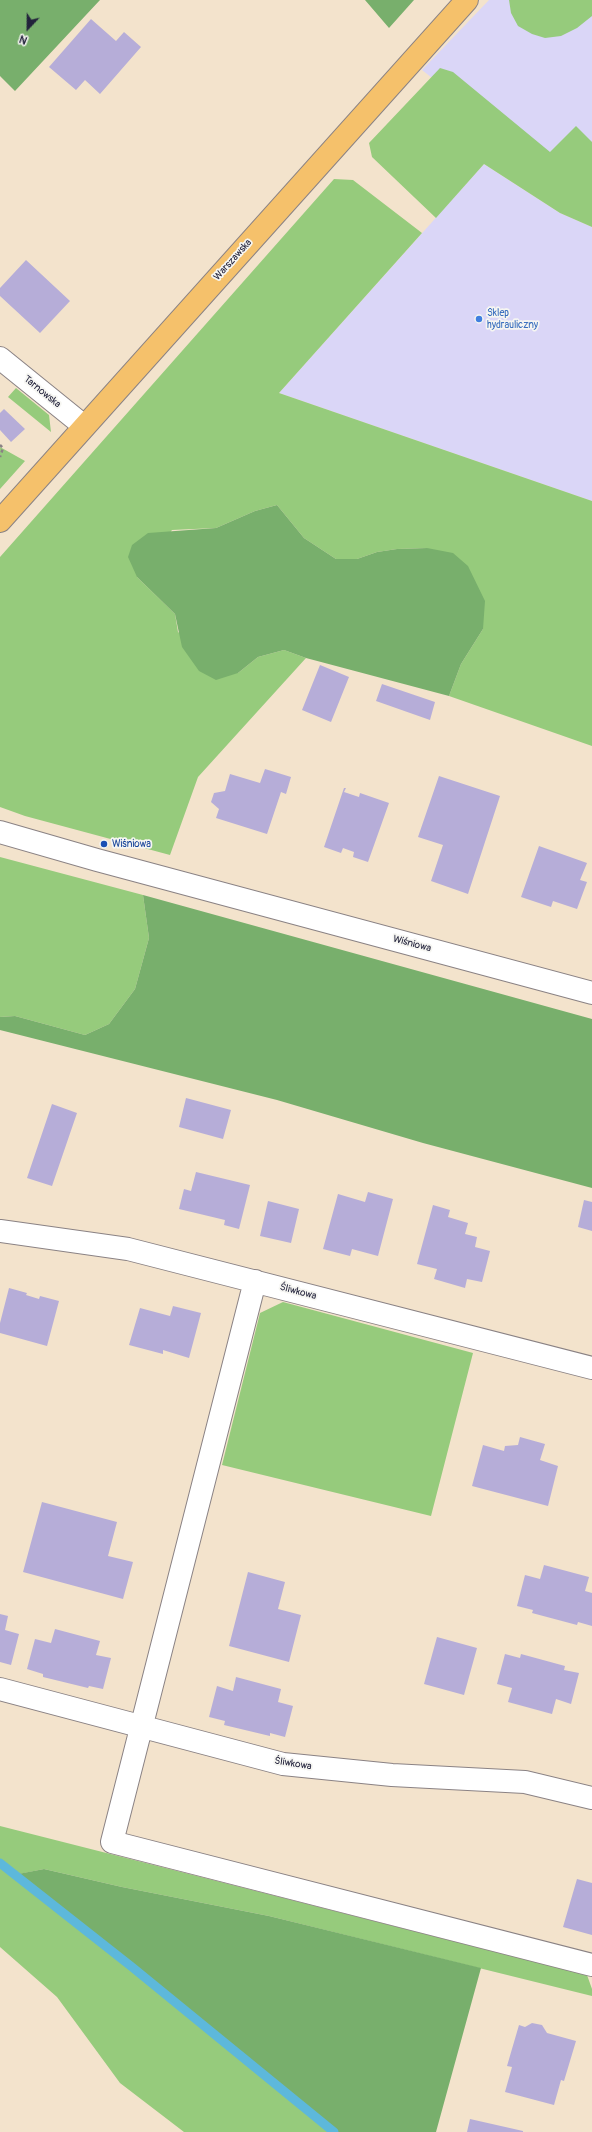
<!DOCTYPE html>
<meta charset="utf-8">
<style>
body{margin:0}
#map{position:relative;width:592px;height:2132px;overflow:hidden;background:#f3e3cc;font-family:Pangolin,sans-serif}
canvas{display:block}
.north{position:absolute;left:8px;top:8px;width:40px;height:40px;-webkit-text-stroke:3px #f6f6f2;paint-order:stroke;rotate:202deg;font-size:11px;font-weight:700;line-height:16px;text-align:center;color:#22223b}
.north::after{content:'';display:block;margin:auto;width:14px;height:18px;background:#22223b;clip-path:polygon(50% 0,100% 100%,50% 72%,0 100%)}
</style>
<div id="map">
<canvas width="592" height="2132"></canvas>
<div class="north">N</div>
</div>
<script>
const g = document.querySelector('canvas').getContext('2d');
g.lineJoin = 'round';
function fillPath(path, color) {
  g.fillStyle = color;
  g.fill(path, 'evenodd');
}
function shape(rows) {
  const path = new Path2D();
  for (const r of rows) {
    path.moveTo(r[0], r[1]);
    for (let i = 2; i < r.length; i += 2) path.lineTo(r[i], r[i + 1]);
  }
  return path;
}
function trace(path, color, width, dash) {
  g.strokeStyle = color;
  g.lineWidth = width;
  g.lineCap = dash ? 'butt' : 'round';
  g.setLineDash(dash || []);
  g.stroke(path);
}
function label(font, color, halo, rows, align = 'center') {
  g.font = font + ' Pangolin,sans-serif';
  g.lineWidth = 3.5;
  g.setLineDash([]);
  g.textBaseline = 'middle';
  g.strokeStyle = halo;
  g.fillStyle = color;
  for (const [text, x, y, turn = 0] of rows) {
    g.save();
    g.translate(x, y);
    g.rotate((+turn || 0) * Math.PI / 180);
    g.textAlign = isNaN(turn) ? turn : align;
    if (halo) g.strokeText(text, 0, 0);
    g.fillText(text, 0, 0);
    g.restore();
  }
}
const built = shape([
 [489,0,592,0,592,204,422,70],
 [484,164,560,213,592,227,592,501,279,393]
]);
const green = shape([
 [509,0,592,0,592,16,577,28,561,36,545,38,532,34,518,26,511,13],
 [440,68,453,72,550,152,576,126,592,142,592,227,560,213,484,164,436,218,372,157,369,143],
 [334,179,353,180,422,233,279,393,592,501,592,746,449,696,461,664,483,629,427,548,397,549,377,552,357,559,336,559,304,538,277,505,255,511,216,528,172,530,137,577,175,614,178,632,238,673,258,657,284,650,306,658,198,777,170,855,25,816,0,807,0,557],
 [16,388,49,415,51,432,8,397],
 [0,447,25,461,0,489],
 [0,857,143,895,149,938,135,989,109,1024,85,1035,15,1016,0,1017],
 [283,1302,473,1353,431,1516,222,1465,260,1313],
 [0,1826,587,1975,592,1989,592,1996,269,1916,122,1887,44,1869,19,1874,338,2132,184,2132,120,2083,57,1997,0,1947]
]);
const forest = shape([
 [0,0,100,0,15,91,0,76],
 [365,0,414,0,389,28],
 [277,505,304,538,336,559,357,559,377,552,397,549,427,548,453,553,468,566,485,601,483,629,461,664,449,696,306,658,284,650,258,657,238,673,216,680,199,671,182,647,175,614,137,577,128,557,132,545,148,533,216,528,255,511],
 [143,895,592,1019,592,1188,423,1143,277,1100,0,1030,0,1017,15,1016,85,1035,109,1024,135,989,149,938],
 [44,1869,122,1887,269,1916,481,1968,436,2132,338,2132,18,1874]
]);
const stream = shape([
 [0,1863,132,1967,334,2132]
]);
const building = shape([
 [91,19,116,41,124,32,141,47,100,94,85,80,76,90,49,67],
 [26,260,70,301,40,333,0,296,0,288],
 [4,409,25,429,11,442,0,430,0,413],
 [320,665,349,677,331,722,302,710],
 [382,684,435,702,430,720,376,701],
 [265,769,291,777,286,794,281,792,267,834,216,818,219,809,211,802,214,793,225,791,230,774,260,783],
 [439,776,500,796,468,894,431,881,443,845,418,837],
 [344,788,346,788,344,792,359,797,360,793,389,803,368,862,353,857,354,852,343,848,341,853,324,847],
 [539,846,587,863,580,880,587,882,577,909,553,901,551,907,521,897],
 [186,1098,231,1110,223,1139,179,1127],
 [52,1104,77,1113,52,1186,27,1178],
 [196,1172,250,1185,239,1229,224,1225,225,1220,179,1209,184,1189,191,1191],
 [368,1192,393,1199,378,1256,352,1249,350,1256,323,1249,338,1194,365,1202],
 [584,1200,592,1202,592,1231,578,1227],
 [268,1201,299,1209,291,1243,260,1236],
 [433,1205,450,1210,448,1217,468,1223,465,1234,477,1237,475,1247,490,1251,482,1282,467,1279,465,1288,434,1279,437,1269,417,1264],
 [9,1288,27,1293,26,1295,39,1299,40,1296,59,1301,47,1346,0,1333,0,1323],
 [173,1306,201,1313,189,1358,163,1350,163,1354,129,1345,140,1308,170,1316],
 [520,1437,545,1444,540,1460,558,1466,548,1506,472,1486,483,1445,504,1451,505,1446,518,1445],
 [42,1502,117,1522,108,1556,133,1562,123,1599,23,1572],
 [544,1565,589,1577,585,1591,592,1593,592,1626,578,1622,577,1625,532,1613,533,1610,517,1606,525,1575,540,1579],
 [248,1572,285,1582,278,1609,301,1615,289,1662,229,1646],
 [0,1614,8,1616,5,1630,19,1634,11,1665,0,1662],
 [55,1629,100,1641,96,1655,111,1658,103,1689,89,1686,88,1688,43,1677,43,1674,27,1669,35,1639,51,1643],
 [437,1637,477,1648,464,1695,424,1684],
 [505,1654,520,1658,521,1654,565,1666,564,1670,579,1673,571,1704,556,1699,552,1714,508,1702,512,1688,497,1684],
 [236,1677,281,1689,278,1702,293,1706,285,1737,270,1733,270,1736,224,1725,225,1721,209,1717,217,1686,233,1691],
 [577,1879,592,1883,592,1935,563,1927],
 [532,2023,542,2025,547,2033,576,2041,564,2081,561,2080,554,2105,505,2092,512,2067,507,2066,519,2025,525,2027],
 [470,2119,523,2131,523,2132,467,2132]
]);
const path = shape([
 [0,445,3,448,0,457]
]);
const minor = shape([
 [0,358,84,426],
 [0,832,97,860,592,993],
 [0,1231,128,1249,592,1368],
 [255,1281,112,1842,592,1965],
 [0,1689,283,1764,392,1775,525,1782,592,1798]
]);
const major = shape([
 [0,521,467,0]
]);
const markers = [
 [479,319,4,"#3f7fe0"],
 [104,844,4,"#1a4fb4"]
];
const streetNames = [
 ["Warszawska",233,260,-48],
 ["Tarnowska",42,392,39],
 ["Wiśniowa",412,944,15],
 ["Śliwkowa",298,1292,15],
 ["Śliwkowa",293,1764,9]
];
const shopNames = [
 ["Sklep",487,313],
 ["hydrauliczny",487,325]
];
const transitNames = [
 ["Wiśniowa",112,844]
];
fillPath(built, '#dad6f7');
fillPath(green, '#96cb7c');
fillPath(forest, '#78af6c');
trace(stream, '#5db8db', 9);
fillPath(building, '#b6add8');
trace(minor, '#8a8284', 24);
trace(major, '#8a8284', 24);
trace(path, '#8a8284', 2.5, [3, 3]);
trace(minor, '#fff', 22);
trace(major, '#f5c16b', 22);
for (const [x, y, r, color] of markers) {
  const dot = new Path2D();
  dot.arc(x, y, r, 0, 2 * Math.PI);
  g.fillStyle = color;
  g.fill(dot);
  trace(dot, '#f6f6f2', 1.5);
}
label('10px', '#22223b', '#f6f6f2', streetNames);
label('10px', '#366cbe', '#f6f6f2', shopNames, 'left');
label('10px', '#164399', '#f6f6f2', transitNames, 'left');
</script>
